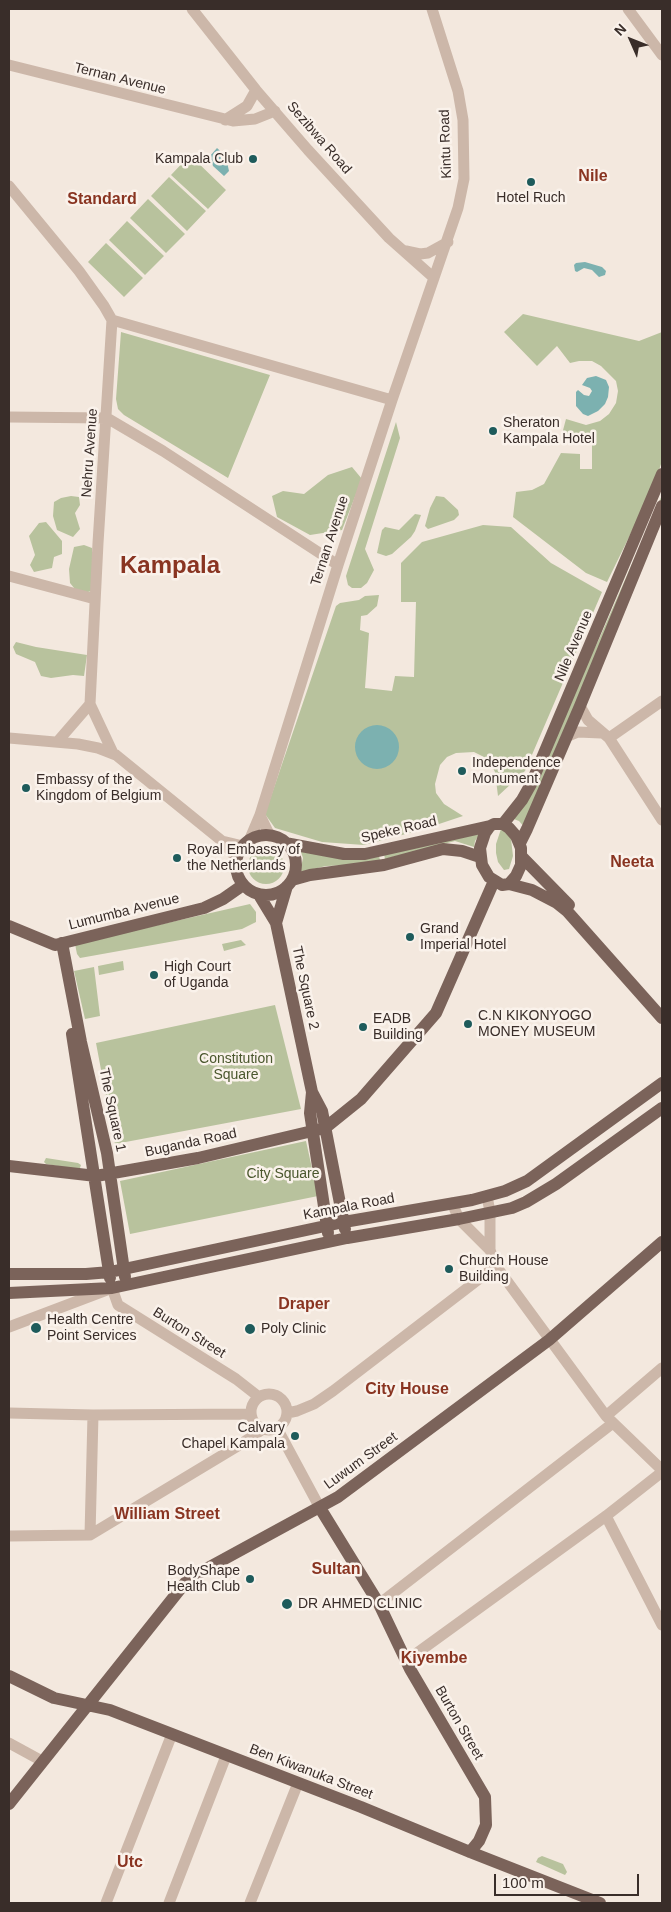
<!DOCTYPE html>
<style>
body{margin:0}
#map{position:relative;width:671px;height:1912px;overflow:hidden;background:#f3e8de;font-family:Arial,sans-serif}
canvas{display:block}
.frame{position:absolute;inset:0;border:10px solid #392d29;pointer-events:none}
.north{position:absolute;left:606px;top:15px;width:50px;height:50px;-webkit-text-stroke:4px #faf2eb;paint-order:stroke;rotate:314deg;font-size:14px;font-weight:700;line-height:20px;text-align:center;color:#392d29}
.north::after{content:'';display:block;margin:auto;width:18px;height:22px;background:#392d29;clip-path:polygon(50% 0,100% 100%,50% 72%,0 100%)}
.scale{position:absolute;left:494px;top:1874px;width:145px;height:22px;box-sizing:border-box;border:2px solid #392d29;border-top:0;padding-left:6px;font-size:15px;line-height:18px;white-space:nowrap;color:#392d29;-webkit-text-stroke:4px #faf2eb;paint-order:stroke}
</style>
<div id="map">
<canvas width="671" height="1912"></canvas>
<div class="frame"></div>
<div class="north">N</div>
<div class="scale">100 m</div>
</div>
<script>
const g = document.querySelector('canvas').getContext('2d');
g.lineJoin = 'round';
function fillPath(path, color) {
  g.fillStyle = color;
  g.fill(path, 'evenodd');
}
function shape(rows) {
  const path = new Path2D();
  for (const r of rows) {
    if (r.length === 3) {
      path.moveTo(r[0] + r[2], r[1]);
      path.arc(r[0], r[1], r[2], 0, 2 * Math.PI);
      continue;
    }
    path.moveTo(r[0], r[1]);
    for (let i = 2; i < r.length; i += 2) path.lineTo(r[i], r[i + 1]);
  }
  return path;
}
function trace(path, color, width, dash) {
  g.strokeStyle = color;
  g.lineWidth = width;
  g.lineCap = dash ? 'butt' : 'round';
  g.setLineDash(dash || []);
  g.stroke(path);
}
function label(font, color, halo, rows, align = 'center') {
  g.font = font + ' Arial,sans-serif';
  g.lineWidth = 5;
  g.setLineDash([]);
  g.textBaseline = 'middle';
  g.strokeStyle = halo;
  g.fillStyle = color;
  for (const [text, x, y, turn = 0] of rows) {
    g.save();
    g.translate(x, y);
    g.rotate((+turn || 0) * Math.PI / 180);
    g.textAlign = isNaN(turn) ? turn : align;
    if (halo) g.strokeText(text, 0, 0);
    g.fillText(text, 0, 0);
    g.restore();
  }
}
const green = shape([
 [190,155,226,190,208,209,171,175],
 [169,177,206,211,187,231,151,196],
 [148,199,185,234,166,253,130,218],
 [127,221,164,256,145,275,109,240],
 [106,243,143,278,124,297,88,262],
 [523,314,639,341,662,332,662,461,653,488,607,582,586,573,513,517,516,492,532,490,544,484,561,453,580,454,580,469,592,469,592,437,562,434,566,419,586,425,600,421,609,414,616,403,618,391,616,381,601,366,592,361,579,361,570,363,557,346,537,366,504,332],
 [121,332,270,375,228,478,124,415,118,409,116,399],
 [396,422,400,438,365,549,374,570,367,583,361,588,352,588,348,585,346,576],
 [352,467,362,479,342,530,310,535,277,517,272,496,283,491,304,494,328,475],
 [662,495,662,506,526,829,519,821,511,818,600,637],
 [71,496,79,497,80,505,75,513,80,529,73,537,57,530,53,516,54,502,61,498],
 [436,496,444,497,458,510,459,515,454,520,428,529,425,526,430,508],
 [415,514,421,515,415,531,411,537,392,554,386,556,377,553,382,530,385,527,399,530],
 [46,522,62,541,62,554,54,557,52,568,34,572,30,565,35,555,29,536,39,523],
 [483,525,511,527,551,563,602,592,525,771,498,796,495,772,492,766,484,757,474,752,456,753,447,757,440,765,435,784,436,793,444,804,463,816,421,830,364,845,322,842,275,828,265,814,336,606,340,603,359,600,365,596,379,595,377,606,367,615,361,616,360,630,369,633,365,688,392,691,395,676,414,677,416,602,401,602,401,563,422,542],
 [84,545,92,548,92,591,79,594,70,583,69,569,74,547],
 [16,642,36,647,87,655,84,676,73,675,51,678,41,676,35,662,16,654,13,647],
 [501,829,505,829,511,839,513,856,509,869,504,870,498,862,496,853,496,844],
 [481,832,475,841,474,847,455,841,385,859,384,854],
 [266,866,18],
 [301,852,379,856,380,860,351,865,326,866,300,872,303,858],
 [250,904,256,912,256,922,242,929,80,958,77,954,75,944],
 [241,940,246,945,224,951,222,944],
 [123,961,124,970,99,975,98,966],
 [94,967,100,1016,85,1019,74,971],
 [275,1005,301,1109,115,1144,96,1043],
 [306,1141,318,1196,130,1234,120,1181],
 [46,1158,78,1163,81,1165,80,1168,76,1169,46,1164,44,1162],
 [542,1856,563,1864,567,1872,565,1875,536,1862,538,1858]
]);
const water = shape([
 [217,148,229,159,227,162,229,171,224,176,213,166,210,156],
 [585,262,602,267,606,271,605,275,599,277,592,270,584,268,577,272,575,271,574,265,576,263],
 [596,376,606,380,609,387,608,397,605,404,598,411,588,416,583,414,576,406,576,392,578,390,584,395,589,396,592,391,590,388,582,385,587,378],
 [377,747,22]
]);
const minor = shape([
 [192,9,256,90,308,150,389,238,434,278],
 [628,9,662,55],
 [9,65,233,121,255,119,275,111],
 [225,120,247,106,256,90],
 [9,186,79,271,104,306,112,320,98,543,90,704,113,753],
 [406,251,420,254,428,253,448,242],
 [112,320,392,400],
 [9,417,107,418,163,451,338,565],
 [9,576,95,599],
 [580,706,588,720,609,738,662,820],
 [566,737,578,732,601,733],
 [9,738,78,744,98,748,116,755,222,841,237,859],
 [609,738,662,701],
 [58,741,90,704],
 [260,815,270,836],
 [222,841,243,846],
 [249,841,260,815,338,565,392,400,458,208,464,179,463,120,458,91,432,9],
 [487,1196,490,1212,490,1250,496,1266,606,1416,662,1470],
 [452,1203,459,1219,490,1250],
 [9,1327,112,1288,118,1305,236,1379,259,1397],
 [269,1412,18],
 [9,1413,93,1415,251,1414],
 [287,1413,297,1411,314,1404,333,1391,496,1266],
 [606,1416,662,1368],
 [277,1428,320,1508],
 [606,1516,662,1625],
 [90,1535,93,1415],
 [9,1536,90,1535,241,1444,263,1429],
 [379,1604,613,1423],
 [406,1661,606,1516,662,1472],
 [9,1743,42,1761],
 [106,1903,172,1734],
 [169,1903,226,1756],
 [250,1903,298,1783]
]);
const major = shape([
 [503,824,522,800,531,784,662,474],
 [266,865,30],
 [285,843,344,854,365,854,490,826],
 [520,843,527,829,580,706,662,506],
 [522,857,569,905],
 [292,880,310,875,384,865,443,849,462,851,480,857],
 [509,884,516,876,521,865,521,848,516,836,509,828,503,824,494,824,490,826,485,833,480,848,482,865,489,877,502,885,509,884,532,890,557,903,567,911,662,1018],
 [259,895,276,923,312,1092,322,1111,345,1229],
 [276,923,287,886],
 [9,926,55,945,204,908,223,899,243,885],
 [62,943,81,1042,107,1153,125,1277],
 [72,1034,110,1278],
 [312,1092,310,1113,328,1233],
 [9,1166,96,1176,198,1158,325,1128,361,1099,436,1013,494,881],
 [9,1274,86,1274,110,1272,344,1222,472,1200,505,1191,527,1181,662,1083],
 [9,1293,112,1288,347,1238,459,1219,512,1208,526,1202,556,1184,662,1108],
 [320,1508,379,1604,410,1669,485,1797,486,1825,479,1841,470,1852],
 [9,1676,54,1698,110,1710,361,1807,470,1852,600,1903],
 [9,1804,185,1583,195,1575,338,1497,549,1340,662,1242]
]);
const markers = [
 [253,159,5,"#1e5b5b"],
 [531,182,5,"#1e5b5b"],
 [493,431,5,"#1e5b5b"],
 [462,771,5,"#1e5b5b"],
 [26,788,5,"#1e5b5b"],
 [177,858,5,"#1e5b5b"],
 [410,937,5,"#1e5b5b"],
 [154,975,5,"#1e5b5b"],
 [468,1024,5,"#1e5b5b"],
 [363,1027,5,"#1e5b5b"],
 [449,1269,5,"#1e5b5b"],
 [36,1328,6,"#1e5b5b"],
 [250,1329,6,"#1e5b5b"],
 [295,1436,5,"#1e5b5b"],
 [250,1579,5,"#1e5b5b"],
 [287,1604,6,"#1e5b5b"]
];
const streetNames = [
 ["Ternan Avenue",120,79,14],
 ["Sezibwa Road",319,138,49],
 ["Kintu Road",446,144,-92],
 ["Nehru Avenue",90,453,-86],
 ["Ternan Avenue",330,541,-72],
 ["Nile Avenue",574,646,-67],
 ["Speke Road",399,830,-13],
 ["Lumumba Avenue",124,912,-14],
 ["The Square 2",305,988,78],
 ["The Square 1",112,1110,78],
 ["Buganda Road",191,1143,-12],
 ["Kampala Road",349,1207,-11],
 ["Burton Street",189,1333,32],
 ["Luwum Street",361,1461,-36],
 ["Burton Street",459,1723,60],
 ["Ben Kiwanuka Street",311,1772,21]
];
const poiNames = [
 ["Kampala Club",243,159,"right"],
 ["Hotel Ruch",531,198,"center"],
 ["Sheraton",503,423],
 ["Kampala Hotel",503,439],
 ["Independence",472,763],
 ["Monument",472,779],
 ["Embassy of the",36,780],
 ["Kingdom of Belgium",36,796],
 ["Royal Embassy of",187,850],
 ["the Netherlands",187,866],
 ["Grand",420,929],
 ["Imperial Hotel",420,945],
 ["High Court",164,967],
 ["of Uganda",164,983],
 ["C.N KIKONYOGO",478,1016],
 ["MONEY MUSEUM",478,1032],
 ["EADB",373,1019],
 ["Building",373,1035],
 ["Church House",459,1261],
 ["Building",459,1277],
 ["Health Centre",47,1320],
 ["Point Services",47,1336],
 ["Poly Clinic",261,1329],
 ["Calvary",285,1428,"right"],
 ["Chapel Kampala",285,1444,"right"],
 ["BodyShape",240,1571,"right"],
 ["Health Club",240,1587,"right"],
 ["DR AHMED CLINIC",298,1604]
];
const parkNames = [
 ["Constitution",236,1059],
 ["Square",236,1075],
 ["City Square",283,1174]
];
const quarterNames = [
 ["Nile",593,177],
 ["Standard",102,200],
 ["Neeta",632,863],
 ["Draper",304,1305],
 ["City House",407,1390],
 ["William Street",167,1515],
 ["Sultan",336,1570],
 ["Kiyembe",434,1659],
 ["Utc",130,1863]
];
const townNames = [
 ["Kampala",170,566]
];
fillPath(green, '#b8c29d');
fillPath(water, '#7cb1b0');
trace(minor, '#ccb7a9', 11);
trace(major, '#7b635a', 12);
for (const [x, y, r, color] of markers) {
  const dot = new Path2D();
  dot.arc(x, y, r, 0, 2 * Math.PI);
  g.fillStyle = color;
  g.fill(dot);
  trace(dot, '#faf2eb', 2);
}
label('14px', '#392d29', '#faf2eb', streetNames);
label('14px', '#392d29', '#faf2eb', poiNames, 'left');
label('14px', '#4a572d', '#faf2eb', parkNames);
label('bold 16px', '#893421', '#faf2eb', quarterNames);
label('bold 24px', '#893421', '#faf2eb', townNames);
</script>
